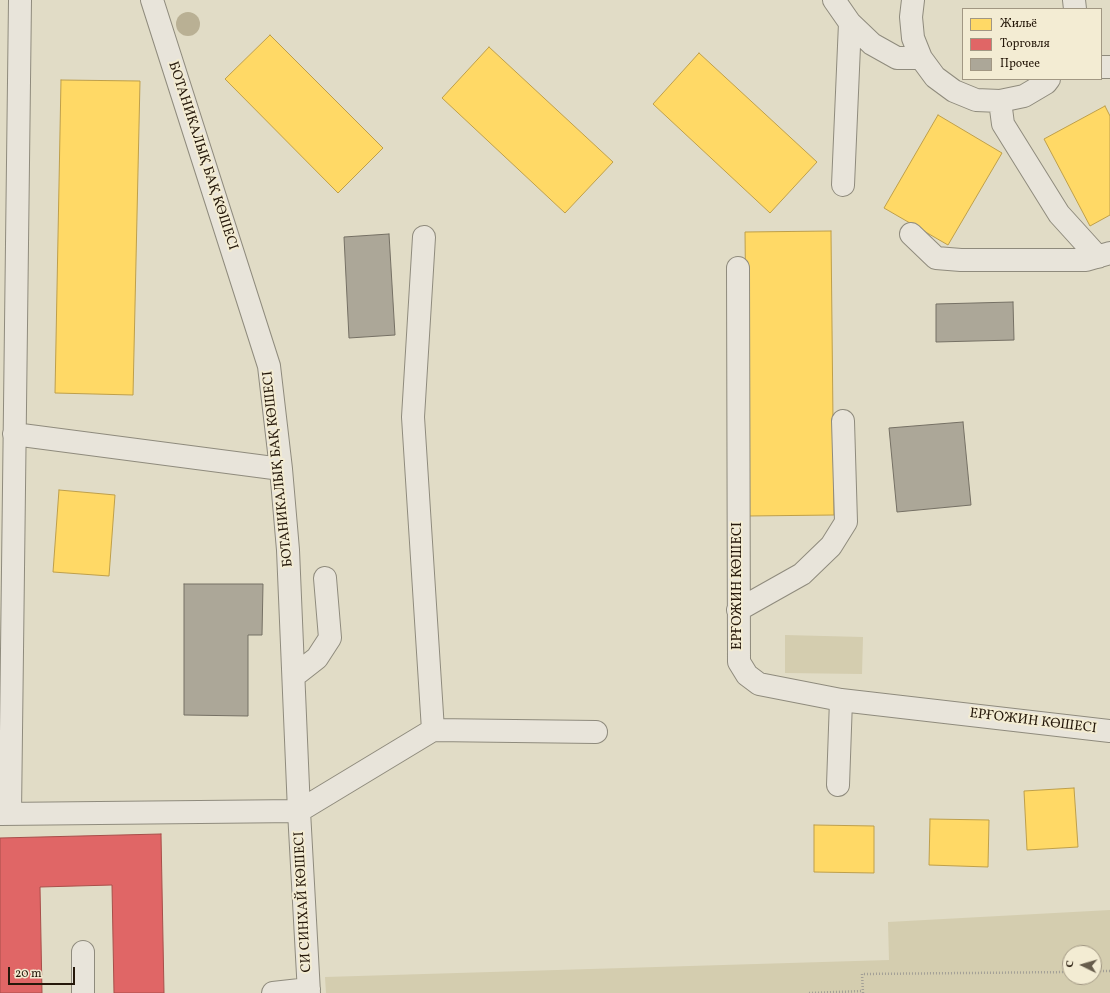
<!DOCTYPE html>
<meta charset="utf-8">
<style>
body{margin:0}
#map{position:relative;width:1110px;height:993px;overflow:hidden;background:#e1dcc6;font-family:Vollkorn,serif}
canvas{display:block}
.legend{position:absolute;left:962px;top:8px;width:140px;height:72px;box-sizing:border-box;background:#f3ecd3;border:1px solid #a19783;margin:0;padding:5px 7px;list-style:none;font-size:12px;color:#25180a}
.legend li{display:flex;align-items:center;gap:8px;height:20px}
.legend b{width:20px;border:1px solid #a19783}
.north{position:absolute;left:1062px;top:945px;width:40px;height:40px;box-sizing:border-box;background:#f3ecd3;border:1px solid #a19783;border-radius:50%;rotate:275deg;font-size:11px;font-weight:700;line-height:16px;text-align:center;color:#25180a}
.north::after{content:'';display:block;margin:auto;width:14px;height:18px;background:#675d4c;clip-path:polygon(50% 0,100% 100%,50% 72%,0 100%)}
.scale{position:absolute;left:8px;top:967px;width:67px;height:18px;box-sizing:border-box;border:2px solid #25180a;border-top:0;padding-left:5px;font-size:12px;line-height:14px;white-space:nowrap;color:#25180a;-webkit-text-stroke:3px #f3ecd3;paint-order:stroke}
</style>
<div id="map">
<canvas width="1110" height="993"></canvas>
<ul class="legend">
<li><b style="height:11px;background:#ffd966"></b>Жильё</li>
<li><b style="height:11px;background:#e06666"></b>Торговля</li>
<li><b style="height:11px;background:#aca798"></b>Прочее</li>
</ul>
<div class="north">С</div>
<div class="scale">20 m</div>
</div>
<script>
const g = document.querySelector('canvas').getContext('2d');
g.lineJoin = 'round';
function fillPath(path, color) {
  g.fillStyle = color;
  g.fill(path, 'evenodd');
}
function shape(rows) {
  const path = new Path2D();
  for (const r of rows) {
    if (r.length === 3) {
      path.moveTo(r[0] + r[2], r[1]);
      path.arc(r[0], r[1], r[2], 0, 2 * Math.PI);
      continue;
    }
    path.moveTo(r[0], r[1]);
    for (let i = 2; i < r.length; i += 2) path.lineTo(r[i], r[i + 1]);
  }
  return path;
}
function trace(path, color, width, dash) {
  g.strokeStyle = color;
  g.lineWidth = width;
  g.lineCap = dash ? 'butt' : 'round';
  g.setLineDash(dash || []);
  g.stroke(path);
}
function label(font, color, halo, rows, align = 'center') {
  g.font = font + ' Vollkorn,serif';
  g.lineWidth = 4;
  g.setLineDash([]);
  g.textBaseline = 'middle';
  g.strokeStyle = halo;
  g.fillStyle = color;
  for (const [text, x, y, turn = 0] of rows) {
    g.save();
    g.translate(x, y);
    g.rotate((+turn || 0) * Math.PI / 180);
    g.textAlign = isNaN(turn) ? turn : align;
    if (halo) g.strokeText(text, 0, 0);
    g.fillText(text, 0, 0);
    g.restore();
  }
}
const green = shape([
 [785,635,863,637,862,674,785,673],
 [1110,910,1110,993,326,993,325,977,889,960,888,922],
 [1070,953,1094,953,1094,977,1070,977]
]);
const water = shape([
 [188,24,12]
]);
const homes = shape([
 [270,35,383,148,338,193,225,79,270,35],
 [489,47,613,162,565,213,442,98,489,47],
 [699,53,817,162,770,213,653,104,699,53],
 [61,80,140,81,133,395,55,393,61,80],
 [1105,106,1110,116,1110,215,1090,226,1044,139,1105,106],
 [938,115,1002,153,948,245,884,208,938,115],
 [831,231,834,515,748,516,745,232,831,231],
 [59,490,115,495,109,576,53,572,59,490],
 [1074,788,1078,847,1027,850,1024,791,1074,788],
 [930,819,989,820,988,867,929,865,930,819],
 [814,825,874,826,874,873,814,872,814,825]
]);
const shops = shape([
 [161,834,164,993,114,993,112,885,40,887,42,993,0,993,0,838,161,834]
]);
const building = shape([
 [389,234,395,335,349,338,344,237,389,234],
 [1013,302,1014,340,936,342,936,304,1013,302],
 [963,422,971,505,897,512,889,428,963,422],
 [184,584,263,584,262,635,248,635,248,716,184,715,184,584]
]);
const path = shape([
 [1094,971,1110,971],
 [809,993,863,991],
 [863,993,862,974,1070,972]
]);
const minor = shape([
 [152,0,269,366,281,469,288,550,299,811,309,993],
 [834,0,850,23,872,44,897,58,921,58],
 [913,0,911,17,913,38,921,58,935,77,954,91,976,100,1000,101,1024,96,1046,83,1049,79],
 [1074,0,1075,9],
 [1101,67,1110,67],
 [1000,101,1003,124,1059,214,1098,257],
 [843,185,850,23],
 [911,234,936,258,961,260,1086,260,1110,253],
 [424,237,413,417,433,730],
 [738,268,739,662,747,675,759,684,841,700,1110,731],
 [14,434,281,469],
 [738,610,802,574,831,546,846,522,843,421],
 [294,676,317,658,330,638,325,578],
 [838,785,841,700],
 [0,814,299,811,433,730,596,732],
 [10,814,20,0],
 [83,952,83,993],
 [273,993,309,989]
]);
const streetNames = [
 ["БОТАНИКАЛЫҚ БАҚ КӨШЕСІ",202,156,72],
 ["БОТАНИКАЛЫҚ БАҚ КӨШЕСІ",279,469,-96],
 ["ЕРҒОЖИН КӨШЕСІ",738,586,-90],
 ["ЕРҒОЖИН КӨШЕСІ",1033,722,7],
 ["СИ СИНХАЙ КӨШЕСІ",304,902,-93]
];
fillPath(green, '#d4cdaf');
fillPath(water, '#b9b094');
fillPath(homes, '#ffd966');
trace(homes, '#be9f4a', 1);
fillPath(shops, '#e06666');
trace(shops, '#a84f4a', 1);
fillPath(building, '#aca798');
trace(building, '#757064', 1);
trace(minor, '#8f8b7d', 24);
trace(path, '#a29f96', 2.5, [1, 2]);
trace(minor, '#e8e4da', 22);
label('14px', '#25180a', '#f3ecd3', streetNames);
</script>
